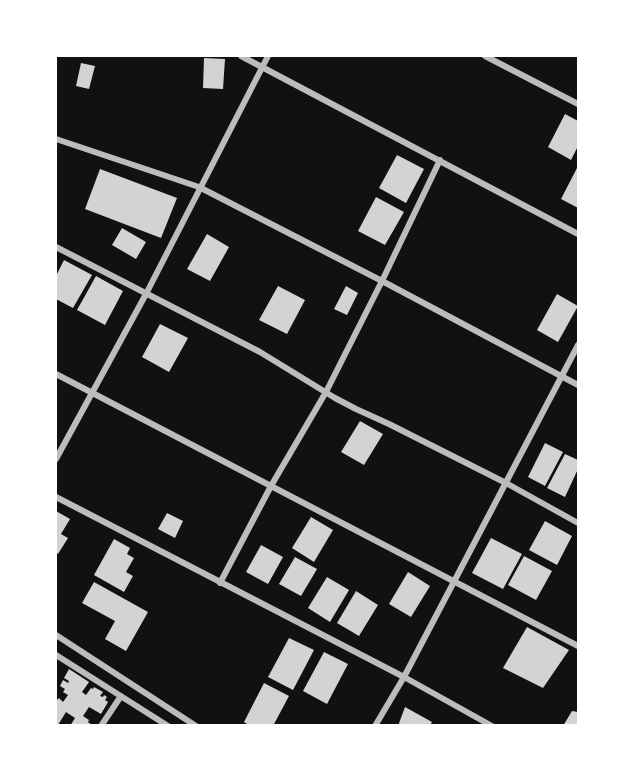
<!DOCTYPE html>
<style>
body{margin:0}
#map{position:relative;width:634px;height:781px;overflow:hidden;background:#111;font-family:"DM Sans",sans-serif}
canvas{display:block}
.frame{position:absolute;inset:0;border:57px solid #fff;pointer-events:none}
</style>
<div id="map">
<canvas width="634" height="781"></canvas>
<div class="frame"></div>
</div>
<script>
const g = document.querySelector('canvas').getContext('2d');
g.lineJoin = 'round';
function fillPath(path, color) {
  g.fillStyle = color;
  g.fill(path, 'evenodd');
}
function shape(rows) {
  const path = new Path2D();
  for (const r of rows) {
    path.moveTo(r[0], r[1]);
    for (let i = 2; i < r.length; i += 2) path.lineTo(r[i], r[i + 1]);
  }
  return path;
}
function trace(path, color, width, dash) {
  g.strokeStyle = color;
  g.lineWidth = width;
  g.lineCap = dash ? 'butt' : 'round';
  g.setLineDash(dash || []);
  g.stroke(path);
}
const building = shape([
 [204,58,225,59,223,89,203,88],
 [81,63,95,66,89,89,76,86],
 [565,114,578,121,578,146,571,160,548,147],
 [397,155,424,169,406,203,379,188],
 [578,166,578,208,561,199],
 [100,169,177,198,161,238,85,209],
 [376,197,404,212,385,245,358,231],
 [122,228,146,242,136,259,112,245],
 [207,234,229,247,210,281,187,269],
 [64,260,92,275,73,308,56,299,56,276],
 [96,276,123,291,105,325,77,310],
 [278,286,305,300,287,334,259,320],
 [346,286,358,293,347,315,334,309],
 [557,294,578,306,558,342,537,330],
 [160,324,188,338,169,372,142,357],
 [360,421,383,434,364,465,341,452],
 [545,443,563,452,545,486,528,477],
 [565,454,578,460,578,469,565,497,547,488],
 [56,511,70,519,61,534,68,538,58,554,56,552],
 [167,513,183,521,175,538,158,529],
 [311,517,333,530,314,562,292,548],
 [545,521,572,536,557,565,529,550],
 [491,538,522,554,503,589,472,573],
 [114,539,130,548,127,554,134,558,126,572,133,576,124,592,94,575],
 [261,545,283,557,268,584,246,572],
 [524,556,552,571,536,600,508,585],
 [295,557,317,569,301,596,279,584],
 [408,572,430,586,411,617,389,604],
 [327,577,349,590,330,622,308,608],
 [94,582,148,612,126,651,105,639,115,621,82,603],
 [356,591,378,605,359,636,337,623],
 [527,627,569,650,543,688,503,668],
 [289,638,314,650,293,690,268,677],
 [324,652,348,664,327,704,303,691],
 [69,669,89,682,82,692,86,695,91,688,93,689,94,687,103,692,100,696,103,697,104,695,107,697,105,700,108,702,101,714,89,707,83,716,89,720,88,722,93,726,70,726,75,718,66,712,58,725,56,724,56,699,57,700,59,698,63,702,68,695,63,692,65,689,60,686,63,680,68,683,69,681,64,678],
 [264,683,289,696,273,726,250,726,244,722],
 [405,707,432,722,430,726,398,726],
 [572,711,578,712,578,726,563,726]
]);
const minor = shape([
 [241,56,578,234],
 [485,56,578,104],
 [56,139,199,187,382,281,578,385],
 [56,247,260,352,335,398,356,409,389,424,506,483,578,523],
 [56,374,578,646],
 [56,459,146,294,268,56],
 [56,497,404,677,492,726],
 [220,583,271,486,326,392,382,281,440,160],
 [56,635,196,726],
 [56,655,168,726],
 [101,726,121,696],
 [375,726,404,677,578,345]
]);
fillPath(building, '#d3d3d3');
trace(minor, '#bcbcbc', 6);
</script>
